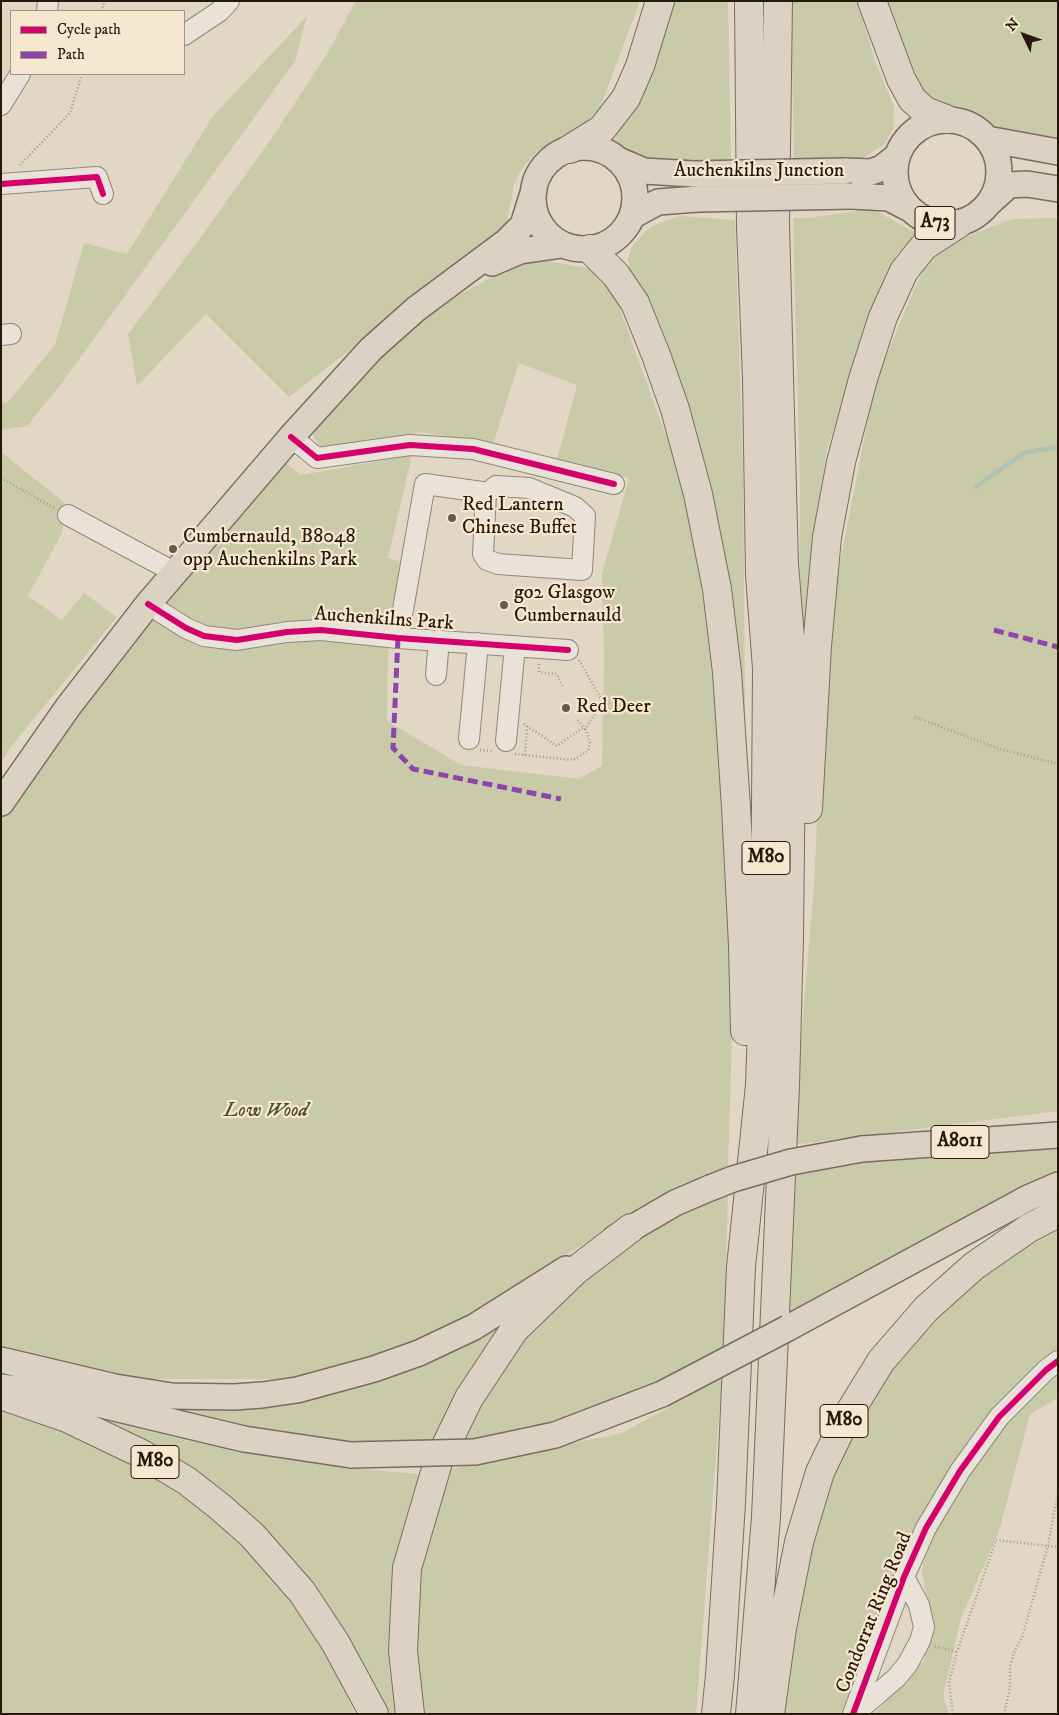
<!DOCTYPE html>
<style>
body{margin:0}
#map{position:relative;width:1059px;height:1715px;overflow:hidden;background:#e2d6c4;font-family:"IM FELL DW Pica",serif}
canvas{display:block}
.frame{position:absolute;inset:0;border:2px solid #281809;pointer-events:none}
.legend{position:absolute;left:10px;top:10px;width:175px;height:65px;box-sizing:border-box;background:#f5e7d0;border:1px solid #a39480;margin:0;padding:6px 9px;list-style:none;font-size:15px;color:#281809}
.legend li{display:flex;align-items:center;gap:10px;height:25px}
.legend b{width:25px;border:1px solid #a39480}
.north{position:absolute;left:999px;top:10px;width:50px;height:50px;-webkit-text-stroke:4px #f5e7d0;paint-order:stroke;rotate:312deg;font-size:14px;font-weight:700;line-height:20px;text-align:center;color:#281809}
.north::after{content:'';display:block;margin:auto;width:18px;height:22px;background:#281809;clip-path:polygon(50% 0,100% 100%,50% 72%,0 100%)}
</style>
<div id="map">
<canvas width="1059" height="1715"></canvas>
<div class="frame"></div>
<ul class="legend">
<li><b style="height:6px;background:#d6006c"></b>Cycle path</li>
<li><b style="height:6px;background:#8e44ad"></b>Path</li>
</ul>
<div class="north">N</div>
</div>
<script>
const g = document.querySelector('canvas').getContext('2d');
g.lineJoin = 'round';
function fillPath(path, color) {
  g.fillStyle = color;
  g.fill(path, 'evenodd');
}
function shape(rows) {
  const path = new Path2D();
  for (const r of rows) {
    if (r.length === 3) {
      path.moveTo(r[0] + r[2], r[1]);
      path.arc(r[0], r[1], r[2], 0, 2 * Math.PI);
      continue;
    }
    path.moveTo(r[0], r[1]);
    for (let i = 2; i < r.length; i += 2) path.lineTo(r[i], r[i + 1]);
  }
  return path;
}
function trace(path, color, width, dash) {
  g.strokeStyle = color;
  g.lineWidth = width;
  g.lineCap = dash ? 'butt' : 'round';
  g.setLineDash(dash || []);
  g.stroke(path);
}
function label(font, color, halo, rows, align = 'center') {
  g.font = font + ' "IM FELL DW Pica",serif';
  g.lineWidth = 4.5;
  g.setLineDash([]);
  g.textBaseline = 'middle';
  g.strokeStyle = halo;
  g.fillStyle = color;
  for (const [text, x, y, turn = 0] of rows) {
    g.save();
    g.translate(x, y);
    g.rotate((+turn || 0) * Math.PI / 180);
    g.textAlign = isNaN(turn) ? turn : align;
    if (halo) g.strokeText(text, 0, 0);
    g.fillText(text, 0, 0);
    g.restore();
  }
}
const green = shape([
 [356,1,640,1,600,108,578,130,537,151,521,170,514,185,506,227,473,255,289,397,206,314,137,386,128,334,198,241,272,138,327,54],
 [668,1,728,1,731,164,635,160,619,147,615,139,618,127],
 [791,1,857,1,876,64,894,106,893,129,884,144,870,154,856,161,794,164],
 [879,1,1058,1,1058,144,1026,138,927,99,910,85],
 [307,16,295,61,61,384,27,426,1,430,1,402,7,403,55,345,84,243,127,254,213,116],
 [872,209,918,234,898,253,880,286,827,450,812,541,803,665,799,666,800,491,793,218,808,218],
 [679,216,735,220,743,473,746,814,729,649,659,337,630,270,628,259,632,246,650,227],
 [1053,218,1058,220,1058,1111,792,1145,814,886,826,634,875,383,906,308,927,262,957,240,1012,219],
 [534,259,588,268,606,279,618,304,678,469,708,620,724,788,732,1038,728,1166,645,1205,476,1312,398,1353,285,1379,145,1379,1,1351,1,819,80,703,125,649,138,639,162,604,283,461,301,475,412,455,388,558,400,561,388,656,387,721,461,765,579,779,602,766,604,661,602,574,629,478,557,459,577,385,519,363,493,444,420,432,348,448,324,448,319,445,313,436,321,418,371,360,435,309,495,275],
 [1,452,65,503,62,533,28,596,62,620,84,593,117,617,10,748,1,763],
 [1058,1143,1058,1173,1035,1181,973,1215,847,1280,782,1319,792,1175,903,1154],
 [728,1193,724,1346,628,1398,539,1430,459,1442,491,1379,536,1318,635,1235,705,1200],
 [1058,1224,1058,1355,925,1513,882,1599,844,1714,777,1714,797,1574,841,1442,901,1348,963,1284],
 [521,1311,477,1358,434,1444,367,1447,295,1438,146,1406,358,1385,422,1367],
 [1058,1374,1058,1398,1030,1414,999,1531,961,1618,943,1696,949,1714,874,1714,924,1661,931,1631,928,1599,922,1574,923,1563,933,1536,993,1438,1041,1388],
 [722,1379,696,1714,424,1714,413,1609,433,1512,451,1469,622,1433,700,1390],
 [1,1402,145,1461,269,1566,334,1665,355,1714,1,1714],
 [99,1412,297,1454,359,1469,420,1474,392,1588,389,1670,399,1714,385,1714,301,1575,96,1417]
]);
const stream = shape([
 [975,487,1024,453,1058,447]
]);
const path = shape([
 [101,11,105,1],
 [20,165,70,113,82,74],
 [1,478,54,508],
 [539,664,539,672,557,674,563,688],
 [915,717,997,748,1058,764],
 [578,720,585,729,603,702,579,660],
 [524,724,557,746,584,727],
 [480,750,492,751],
 [515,754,573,760,588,751,590,743,586,729],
 [525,755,527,726],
 [935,1646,957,1652],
 [953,1714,949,1682,957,1652,996,1540,1058,1547],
 [1004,1714,1010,1688,1010,1666,1015,1650,1022,1638,1048,1545,1058,1492]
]);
const minor = shape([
 [47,11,48,1],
 [184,35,220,11,229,1],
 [1,105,20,74],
 [1,184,97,177,103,194],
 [1,335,11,334],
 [291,437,317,458,410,445,473,449,614,484],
 [68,515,174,572],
 [148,604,186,628,204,636,237,640,287,632,321,630,398,638,568,650],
 [398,638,425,484,482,492,486,494,483,554,487,560,498,564,582,570,585,516,575,507,529,488,496,486,486,494],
 [436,675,439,640],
 [469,739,478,643],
 [506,741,515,646],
 [853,1714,904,1577,926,1528,960,1471,999,1417,1046,1370,1058,1361],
 [854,1714,896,1678,907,1665,920,1641,924,1627,919,1605,904,1577]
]);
const major = shape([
 [947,172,52],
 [987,139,1058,152],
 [584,198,51],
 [618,160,644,171,694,174],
 [845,171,871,172,882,168,897,156],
 [852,196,889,198,908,208],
 [990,202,1009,185,1027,184,1058,189],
 [632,216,658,202,698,199],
 [492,263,520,251,562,245],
 [1,803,68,707,148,604,291,437,371,349,416,309,506,242,523,225,534,190],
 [862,1149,1058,1135],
 [615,1238,675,1203,710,1188],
 [788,1328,1028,1198,1058,1185],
 [1,1360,115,1387,172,1396,234,1397,262,1395,297,1390,374,1369,419,1353,474,1327,566,1269],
 [1,1387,60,1395,244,1439,351,1455],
 [475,1452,555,1435,662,1394]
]);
const highway = shape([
 [872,1,901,79,912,99,925,111,946,119],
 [570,149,602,129,626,98,640,66,660,1],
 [590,249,616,275,635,303,656,355,675,409,698,494,717,589,727,672,736,807,743,945,745,1031],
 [808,809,817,646,827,537,841,462,863,379,883,317,904,271,924,246,958,224],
 [1,1395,67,1418,142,1454,187,1481,219,1506,252,1535,302,1592,335,1642,374,1714],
 [410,1714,403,1651,407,1568,438,1462,469,1398,514,1330,576,1270,631,1228],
 [716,1714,720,1675,731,1503,741,1267,760,1085,765,942,767,669,760,575,757,378,751,228,749,1],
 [750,1714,766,1517,785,1085,789,938,792,663,784,564,775,224,778,1],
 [770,1714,782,1628,799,1542,820,1472,846,1418,881,1361,926,1309,974,1266,1029,1228,1058,1213]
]);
const majorBridge = shape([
 [694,174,845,171],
 [698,199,852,196],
 [710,1188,733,1179,791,1162,862,1149],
 [662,1394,788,1328],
 [351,1455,475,1452]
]);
const quiet = shape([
 [994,630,1058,647],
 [398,638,393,748,413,769,561,799]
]);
const cycleway = shape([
 [1,184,97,177,103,194],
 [291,437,317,458,410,445,473,449,614,484],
 [148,604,186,628,204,636,237,640,287,632,321,630,398,638,568,650],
 [853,1714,904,1577,926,1528,960,1471,999,1417,1046,1370,1058,1361]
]);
const markers = [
 [452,518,5,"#695a4a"],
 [173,549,5,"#695a4a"],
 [504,605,5,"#695a4a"],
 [566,708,5,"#695a4a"]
];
const shields = [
 [935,223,40],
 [766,858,48],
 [960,1142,58],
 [844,1421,48],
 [155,1462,48]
];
const shieldNames = [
 ["A73",935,223],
 ["M80",766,858],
 ["A8011",960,1142],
 ["M80",844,1421],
 ["M80",155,1462]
];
const streetNames = [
 ["Auchenkilns Junction",759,172],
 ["Auchenkilns Park",384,620,4],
 ["Condorrat Ring Road",875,1613,-68]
];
const poiNames = [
 ["Red Lantern",462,506],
 ["Chinese Buffet",462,529],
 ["Cumbernauld, B8048",183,538],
 ["opp Auchenkilns Park",183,561],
 ["go2 Glasgow",514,594],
 ["Cumbernauld",514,617],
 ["Red Deer",576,708]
];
const parkNames = [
 ["Low Wood",266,1112]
];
fillPath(green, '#c9caa8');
trace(stream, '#b0c3b0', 4.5);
trace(minor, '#91877b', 22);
trace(major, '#766e63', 28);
trace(highway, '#766e63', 30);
trace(path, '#a39c94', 2.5, [1, 2.5]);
trace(minor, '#e8e2d8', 20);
trace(major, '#dcd2c3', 25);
trace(highway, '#dcd2c3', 28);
trace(majorBridge, '#766e63', 28, []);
trace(majorBridge, '#dcd2c3', 25);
trace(quiet, '#8e44ad', 5, [10, 5]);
trace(cycleway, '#d6006c', 6);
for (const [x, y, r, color] of markers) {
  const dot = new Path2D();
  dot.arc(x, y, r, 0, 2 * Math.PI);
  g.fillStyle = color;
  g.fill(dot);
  trace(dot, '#f5e7d0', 2);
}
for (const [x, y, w] of shields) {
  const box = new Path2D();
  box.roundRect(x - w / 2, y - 16.5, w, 33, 4);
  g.fillStyle = '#f5e7d0';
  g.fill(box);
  trace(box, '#281809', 1);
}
label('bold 19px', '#281809', null, shieldNames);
label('20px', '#281809', '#f5e7d0', streetNames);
label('20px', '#281809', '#f5e7d0', poiNames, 'left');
label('italic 20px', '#524b32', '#f5e7d0', parkNames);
</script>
